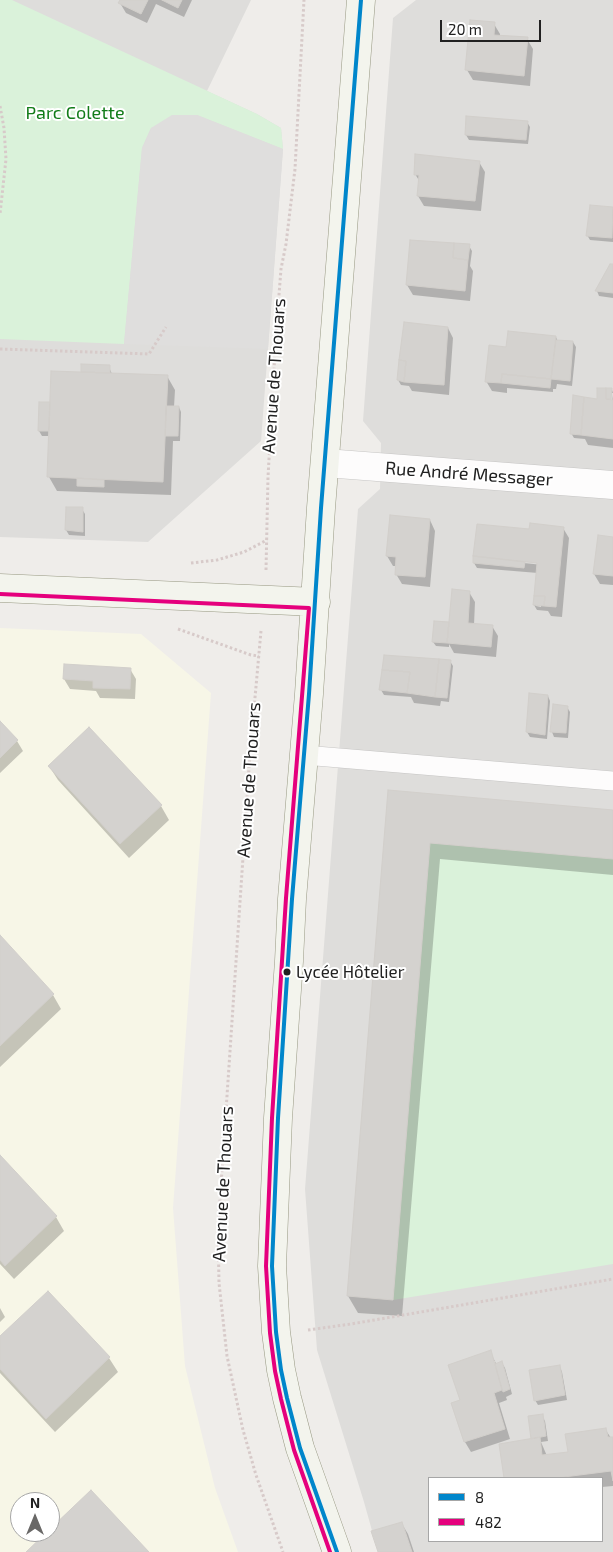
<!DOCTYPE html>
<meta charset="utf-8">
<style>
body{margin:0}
#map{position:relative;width:613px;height:1552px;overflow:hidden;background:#efedea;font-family:"Exo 2",sans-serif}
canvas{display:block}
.legend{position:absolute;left:428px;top:1477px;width:175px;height:65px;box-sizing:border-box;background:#fff;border:1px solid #a6a6a6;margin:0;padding:6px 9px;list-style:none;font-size:15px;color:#212121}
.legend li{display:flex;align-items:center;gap:10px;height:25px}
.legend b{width:25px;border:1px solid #a6a6a6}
.north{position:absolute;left:10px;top:1492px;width:50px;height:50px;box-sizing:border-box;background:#fff;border:1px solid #a6a6a6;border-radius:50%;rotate:0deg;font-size:14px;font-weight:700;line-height:20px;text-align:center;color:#212121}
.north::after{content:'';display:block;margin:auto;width:18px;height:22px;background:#696867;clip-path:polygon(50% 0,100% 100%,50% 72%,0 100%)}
.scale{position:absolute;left:440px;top:20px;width:101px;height:22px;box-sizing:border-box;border:2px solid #212121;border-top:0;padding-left:6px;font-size:15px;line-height:18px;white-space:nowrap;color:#212121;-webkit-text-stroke:4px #fff;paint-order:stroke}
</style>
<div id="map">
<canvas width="613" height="1552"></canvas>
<ul class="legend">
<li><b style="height:6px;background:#0086cb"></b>8</li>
<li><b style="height:6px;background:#e5007d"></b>482</li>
</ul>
<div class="north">N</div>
<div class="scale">20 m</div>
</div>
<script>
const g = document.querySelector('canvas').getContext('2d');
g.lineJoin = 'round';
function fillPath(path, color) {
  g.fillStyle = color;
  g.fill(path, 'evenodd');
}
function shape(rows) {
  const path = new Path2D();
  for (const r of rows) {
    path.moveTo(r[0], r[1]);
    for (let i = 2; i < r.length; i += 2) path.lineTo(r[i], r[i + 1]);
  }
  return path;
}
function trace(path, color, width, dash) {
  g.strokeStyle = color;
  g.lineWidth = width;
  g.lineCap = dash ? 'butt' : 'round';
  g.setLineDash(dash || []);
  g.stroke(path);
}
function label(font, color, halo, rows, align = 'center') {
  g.font = font + ' "Exo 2",sans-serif';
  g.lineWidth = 4;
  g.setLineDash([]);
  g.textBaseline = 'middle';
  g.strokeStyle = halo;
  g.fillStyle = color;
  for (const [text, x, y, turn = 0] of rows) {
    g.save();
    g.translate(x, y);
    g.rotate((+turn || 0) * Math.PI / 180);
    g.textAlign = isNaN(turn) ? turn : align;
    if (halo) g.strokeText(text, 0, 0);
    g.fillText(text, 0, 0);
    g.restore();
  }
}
const residential = shape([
 [0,0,251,0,207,91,257,114,281,128,283,149,261,441,148,542,0,537],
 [416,0,613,0,613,1552,378,1552,364,1502,317,1350,305,1189,358,509,380,489,381,443,363,421,393,18],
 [429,1478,602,1478,602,1541,429,1541]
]);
const education = shape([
 [0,628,141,634,211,693,173,1208,185,1366,215,1488,238,1552,0,1552],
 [20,1502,50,1502,50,1532,20,1532]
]);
const park = shape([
 [0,0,12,0,257,114,281,128,283,149,197,115,151,128,142,148,124,344,0,339],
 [430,843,613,859,613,1264,393,1300]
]);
const parking = shape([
 [172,115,197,115,283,149,268,349,124,344,142,148,151,128]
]);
const shadow = shape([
 [121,0,192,0,184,17,156,4,147,23,126,13,120,3],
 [471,21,494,24,500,34,500,36,527,39,533,49,530,86,473,80,467,70],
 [527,122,530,127,528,144,469,140,466,135],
 [479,162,485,172,481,211,424,206,418,196,420,182,415,174],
 [591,206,613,209,613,242,590,240,587,235],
 [469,246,472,251,470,266,473,271,470,301,413,295,407,285],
 [611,265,613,266,613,298,599,296,597,291],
 [448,328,453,338,449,395,412,391,409,386,401,385,398,380],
 [556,337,558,342,573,342,576,347,572,386,557,384,556,389,553,389,553,392,507,388,507,393,492,391,486,381,507,349],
 [83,366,109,367,112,374,167,376,175,390,174,407,179,407,181,412,180,441,173,441,171,495,57,491,49,477,50,436,42,436,39,431,40,403,50,404,83,373],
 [612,390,613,393,611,393,610,403,612,403,613,395,613,448,588,445,585,439,574,438,571,433,598,400],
 [67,508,82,509,85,514,85,536,69,535,66,530],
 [430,520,435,531,430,587,402,584,396,574,397,566,393,566,387,556],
 [478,526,530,530,563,528,569,538,562,617,551,616,548,611,537,610,534,605,538,573,477,568,474,563],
 [524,561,544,563,543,565,524,563],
 [536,604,541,604,541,607,536,606],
 [613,538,613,585,600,584,594,574],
 [469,592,475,602,474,625,492,626,498,636,496,657,454,653,449,644,449,647,436,646,433,642,450,626],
 [385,656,450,661,453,666,449,702,441,701,440,706,414,703,411,697,384,695,381,690],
 [130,669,136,679,135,699,100,698,96,691,70,689,64,679],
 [530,695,548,696,550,701,547,739,530,737,527,732],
 [567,707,570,712,568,738,554,737,552,732],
 [0,723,17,741,23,751,0,773],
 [89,729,161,806,169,820,129,858,58,780,49,766],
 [389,791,613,811,613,875,440,859,402,1316,358,1313,348,1296],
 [0,937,53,995,61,1009,0,1067],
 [0,1157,56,1217,64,1231,14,1279,0,1264],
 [48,1293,109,1358,118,1372,55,1432,0,1373,0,1338],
 [0,1308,5,1317,0,1322],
 [490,1352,497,1365,502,1363,505,1368,512,1394,506,1397,507,1400,499,1403,510,1439,471,1452,465,1442,452,1404,461,1401],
 [492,1361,495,1361,496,1370],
 [560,1367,562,1372,567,1400,538,1405,535,1400],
 [542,1416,545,1421,548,1441,541,1442,547,1456,570,1453,605,1429,611,1438,613,1438,613,1486,602,1487,602,1478,505,1478,501,1445,533,1440],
 [402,1524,408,1534,414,1552,379,1552]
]);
const building = shape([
 [120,0,148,0,141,14,118,3,120,0],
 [162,0,182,0,178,8,162,0],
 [470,20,495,22,494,35,528,37,524,76,465,70,470,20],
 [466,116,528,121,526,140,465,135,466,116],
 [415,154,480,161,475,201,417,196,419,175,414,175,415,154],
 [590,205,613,207,612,238,586,236,590,205],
 [410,240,454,243,453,258,468,260,465,291,406,285,410,240],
 [454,243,470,244,468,260,453,258,454,243],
 [610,264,613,264,613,293,595,291,610,264],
 [404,322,448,327,444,385,404,382,406,361,399,360,404,322],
 [508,331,556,336,551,379,502,374,501,383,485,382,489,345,506,347,508,331],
 [556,340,573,341,570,381,551,379,556,340],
 [399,360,406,361,404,382,397,380,399,360],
 [81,364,110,365,110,373,81,372,81,364],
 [51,371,168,375,163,482,47,477,51,371],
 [502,374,551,379,550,388,501,383,502,374],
 [597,388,606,388,606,399,613,400,613,439,581,435,584,397,597,399,597,388],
 [606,388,612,388,611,399,606,399,606,388],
 [573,395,584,397,581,435,570,434,573,395],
 [39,402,50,402,49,431,38,431,39,402],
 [166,406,179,406,178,436,165,436,166,406],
 [77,478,104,480,104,487,77,486,77,478],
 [66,507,83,507,83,532,65,530,66,507],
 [390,515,430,519,425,577,395,575,396,557,386,556,390,515],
 [530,523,564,527,556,607,544,606,545,596,534,596,537,563,473,556,477,524,529,529,530,523],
 [598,535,613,537,613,576,593,574,598,535],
 [473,556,525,562,524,568,473,563,473,556],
 [452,589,470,591,468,623,493,625,491,647,447,643,452,589],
 [534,596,545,596,544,606,533,605,534,596],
 [434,621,449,622,447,643,432,642,434,621],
 [384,655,439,659,435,697,407,693,410,672,382,670,384,655],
 [439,659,451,660,447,698,435,697,439,659],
 [64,664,131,668,130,689,93,688,93,681,63,679,64,664],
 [382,670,410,672,407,693,379,690,382,670],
 [529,693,548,695,545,735,526,732,529,693],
 [553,704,568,706,566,733,550,732,553,704],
 [0,721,18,740,0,758,0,721],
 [89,727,162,805,120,844,48,766,89,727],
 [388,790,613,810,613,859,430,843,393,1300,347,1296,388,790],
 [0,935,54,994,0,1046,0,935],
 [0,1155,57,1216,5,1266,0,1260,0,1155],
 [48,1291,110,1357,46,1419,0,1369,0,1336,48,1291],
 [491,1350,502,1390,494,1393,505,1429,464,1442,451,1403,460,1400,448,1365,491,1350],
 [502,1361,510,1389,503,1392,495,1364,502,1361],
 [560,1365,565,1395,534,1401,529,1370,560,1365],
 [543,1414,546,1436,531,1439,528,1416,543,1414],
 [606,1428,608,1437,613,1437,613,1481,611,1471,556,1478,504,1478,499,1444,540,1437,542,1455,568,1452,565,1434,606,1428],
 [91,1490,149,1552,26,1552,47,1532,50,1532,50,1529,91,1490],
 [402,1522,412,1552,378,1552,371,1531,402,1522]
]);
const path = shape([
 [0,106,4,128,6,159,0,214],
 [0,349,149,354,166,327],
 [191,563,217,560,244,552,267,540],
 [266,570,268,477,276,334,281,269,286,244,295,169,304,0],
 [178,629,251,655,259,656],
 [261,631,250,753,218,1230,219,1283,227,1356,243,1430,256,1475,283,1552],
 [308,1330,351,1324,613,1279]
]);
const lane = shape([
 [304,755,613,781]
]);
const street = shape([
 [325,463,613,485]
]);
const secondary = shape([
 [0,588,316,602],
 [337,1552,300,1448,287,1398,281,1370,276,1332,272,1266,278,1118,289,961,292,899,309,694,321,508,361,0]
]);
const bus1 = shape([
 [337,1552,300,1448,287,1398,281,1370,276,1332,272,1266,278,1118,292,899,309,694,321,508,361,0]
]);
const bus2 = shape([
 [0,594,309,608,286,898,272,1118,266,1266,270,1333,275,1371,281,1399,294,1450,330,1552]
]);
const markers = [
 [287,972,4.5,"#212121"]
];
const busNames = [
 ["Lycée Hôtelier",296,972]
];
const parkNames = [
 ["Parc Colette",75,113]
];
const streetNames = [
 ["Avenue de Thouars",274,376,-86],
 ["Rue André Messager",469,474,4],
 ["Avenue de Thouars",249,780,-86],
 ["Avenue de Thouars",223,1184,-87]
];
fillPath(residential, '#dedddb');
fillPath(education, '#f7f6e7');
fillPath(park, '#daf2da');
fillPath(parking, '#dfdedd');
fillPath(shadow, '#0003');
fillPath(building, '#d4d2cf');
trace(building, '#d2cfcb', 1);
trace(lane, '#c6c5c4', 20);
trace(street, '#c6c5c4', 29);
trace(secondary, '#979882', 29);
trace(path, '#d7cac9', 3, [2.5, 2.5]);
trace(lane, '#fdfcfc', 19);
trace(street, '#fdfcfc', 28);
trace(secondary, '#f3f4ed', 28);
trace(bus1, '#0086cb', 4);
trace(bus2, '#e5007d', 4);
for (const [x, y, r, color] of markers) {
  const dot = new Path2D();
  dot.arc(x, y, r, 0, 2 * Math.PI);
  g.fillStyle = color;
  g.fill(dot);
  trace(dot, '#fff', 2);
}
label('17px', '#212121', '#fff', busNames, 'left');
label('18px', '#127c19', '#fff', parkNames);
label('18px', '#212121', '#fff', streetNames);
</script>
